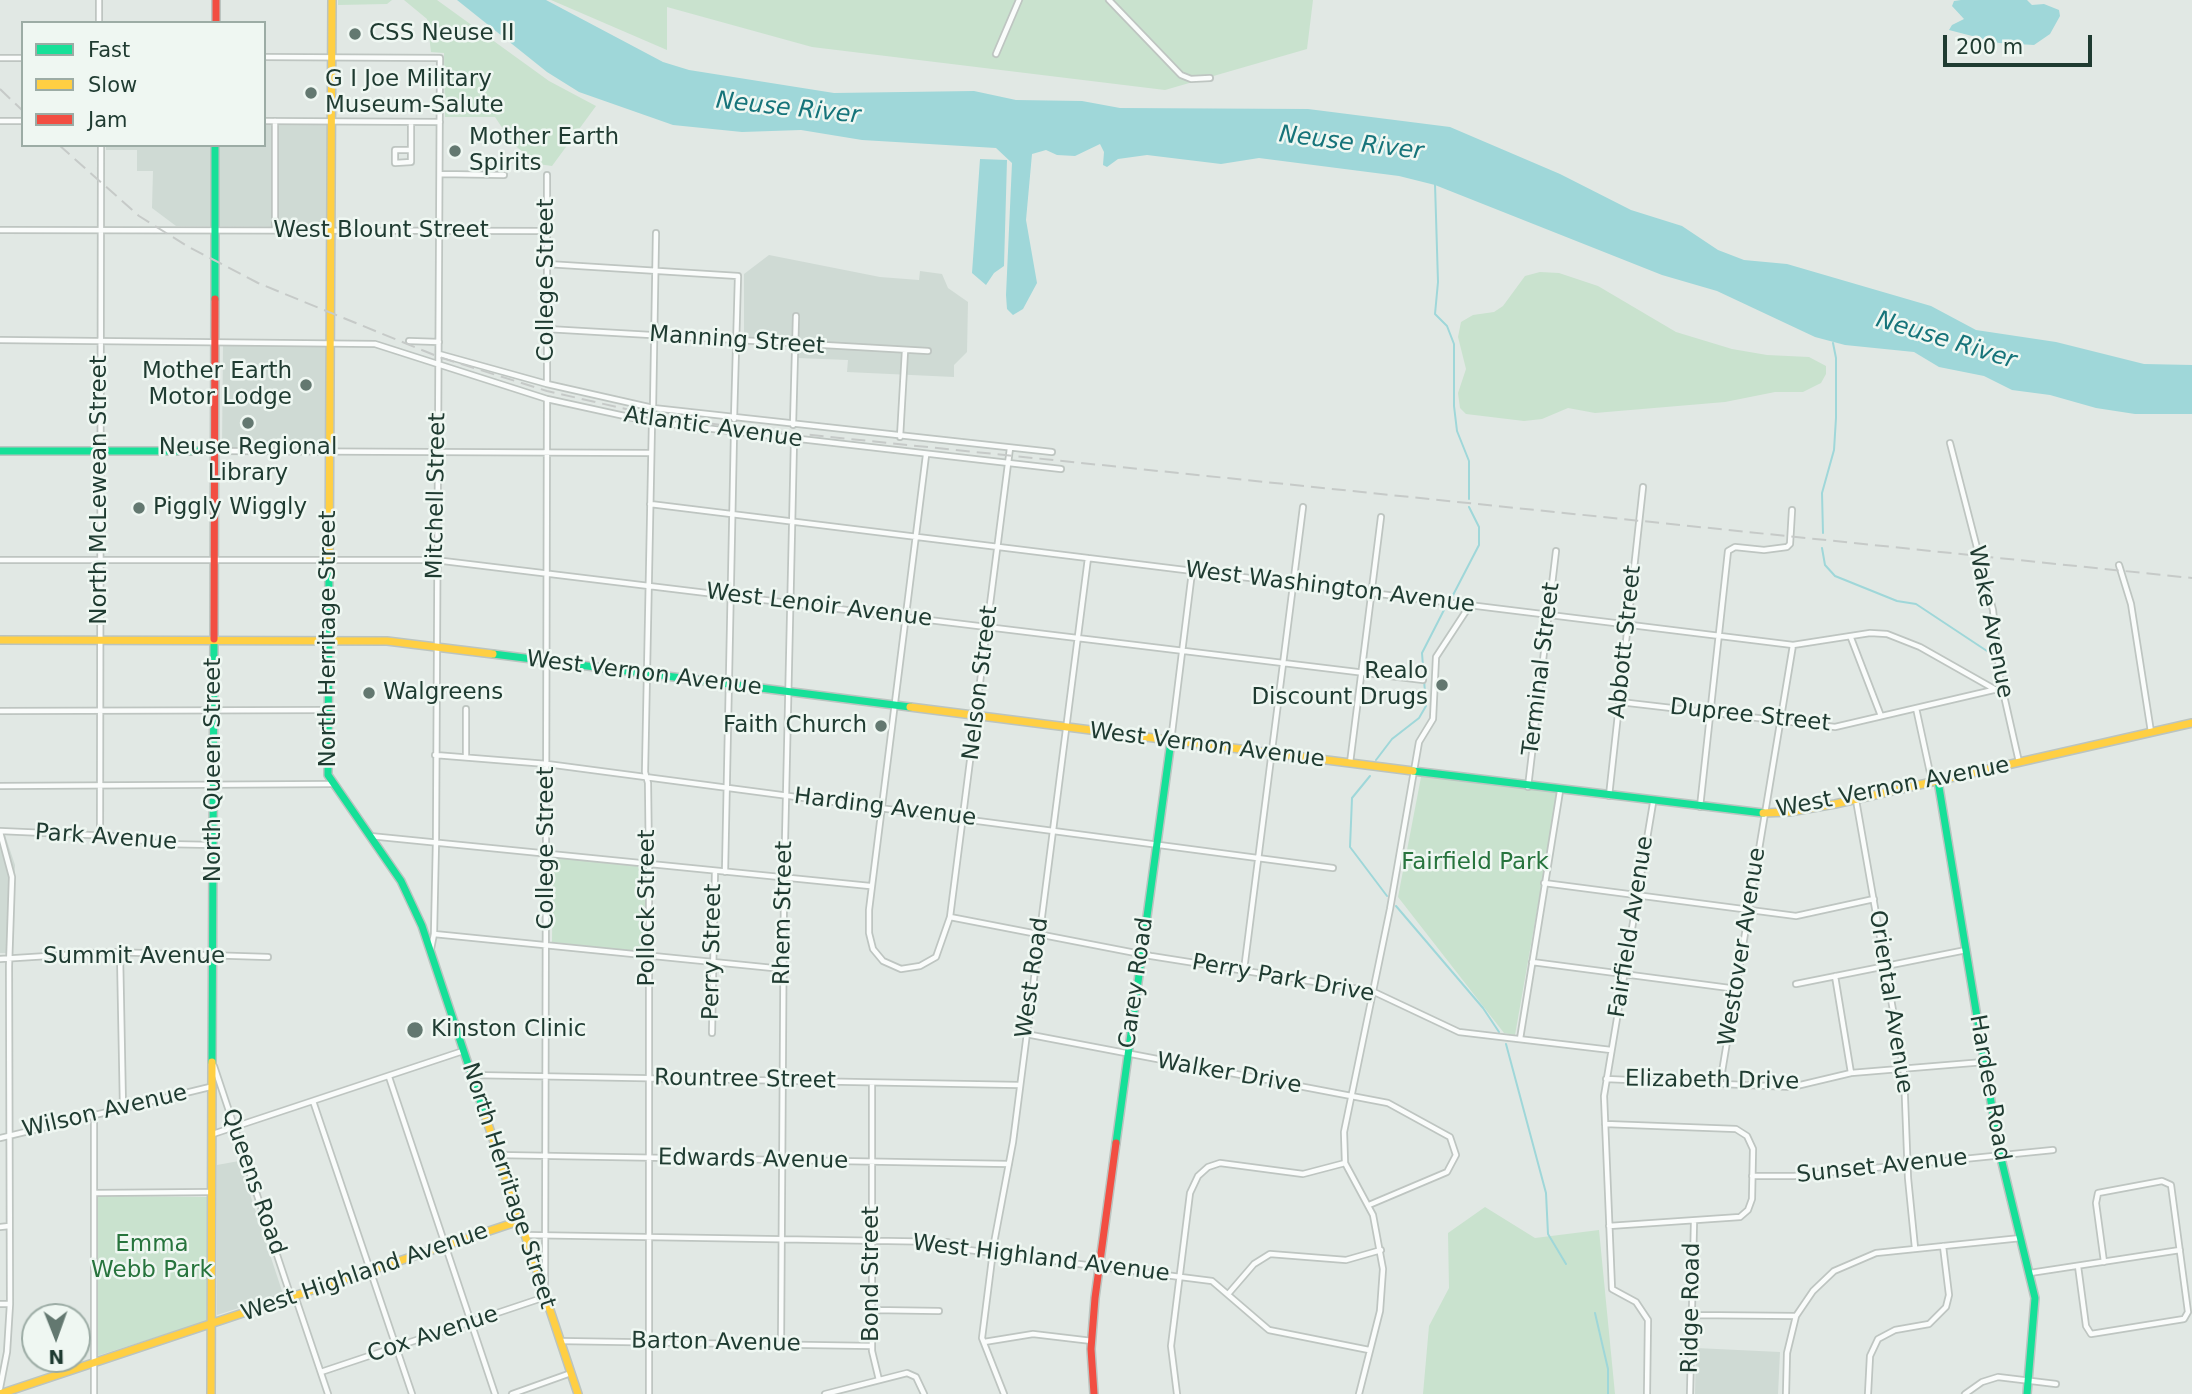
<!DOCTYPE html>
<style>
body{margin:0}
#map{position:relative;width:2192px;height:1394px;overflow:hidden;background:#e1e8e4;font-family:"DejaVu Sans",sans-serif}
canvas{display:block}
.legend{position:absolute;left:21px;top:21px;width:245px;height:126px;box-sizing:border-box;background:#eff7f2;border:2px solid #9caca5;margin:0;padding:9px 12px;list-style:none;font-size:21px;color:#1f3b31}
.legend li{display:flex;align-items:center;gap:14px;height:35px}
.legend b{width:35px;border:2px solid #9caca5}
.north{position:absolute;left:21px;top:1303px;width:70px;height:70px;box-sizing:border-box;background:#eff7f2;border:2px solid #9caca5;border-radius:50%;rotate:179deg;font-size:19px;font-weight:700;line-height:28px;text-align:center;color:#1f3b31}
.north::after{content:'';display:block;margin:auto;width:24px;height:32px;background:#637870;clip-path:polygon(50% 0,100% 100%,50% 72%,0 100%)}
.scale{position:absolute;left:1943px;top:35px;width:149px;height:32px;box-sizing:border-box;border:4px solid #1f3b31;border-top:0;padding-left:9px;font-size:21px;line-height:24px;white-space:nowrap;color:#1f3b31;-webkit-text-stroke:5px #eff7f2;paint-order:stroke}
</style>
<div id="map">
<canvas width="2192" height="1394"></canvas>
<ul class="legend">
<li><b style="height:9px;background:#16e098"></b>Fast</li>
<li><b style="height:9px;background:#ffcf43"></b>Slow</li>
<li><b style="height:9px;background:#f24e42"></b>Jam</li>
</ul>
<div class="north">N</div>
<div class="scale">200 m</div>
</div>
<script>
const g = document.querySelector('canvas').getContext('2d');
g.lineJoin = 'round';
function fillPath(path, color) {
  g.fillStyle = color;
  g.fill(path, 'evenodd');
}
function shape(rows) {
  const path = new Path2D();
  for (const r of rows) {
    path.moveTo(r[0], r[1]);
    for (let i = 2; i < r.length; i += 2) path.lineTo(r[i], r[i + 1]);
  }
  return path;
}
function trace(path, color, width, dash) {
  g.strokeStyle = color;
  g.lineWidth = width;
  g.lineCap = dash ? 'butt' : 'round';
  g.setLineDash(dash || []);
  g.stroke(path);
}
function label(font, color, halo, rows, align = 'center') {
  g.font = font + ' "DejaVu Sans",sans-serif';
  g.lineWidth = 5;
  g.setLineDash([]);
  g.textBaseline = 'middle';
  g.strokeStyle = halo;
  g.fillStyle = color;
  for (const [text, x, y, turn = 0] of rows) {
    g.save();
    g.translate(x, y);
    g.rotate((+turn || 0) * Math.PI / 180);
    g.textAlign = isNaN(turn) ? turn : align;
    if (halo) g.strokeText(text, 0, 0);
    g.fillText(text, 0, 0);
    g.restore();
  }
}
const built = shape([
 [264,125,327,125,327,227,176,226,152,208,153,171,137,171,137,150,106,150,106,145,264,145],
 [769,255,880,277,919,280,920,271,942,274,948,288,968,302,967,352,954,365,954,377,847,372,848,360,797,358,799,343,793,339,744,337,744,274],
 [223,346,325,346,325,449,222,448],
 [0,835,5,835,15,865,12,953,0,953],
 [239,1161,282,1291,280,1295,217,1315,217,1165],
 [1696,1348,1780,1352,1778,1394,1695,1394]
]);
const green = shape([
 [338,0,392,0,387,4,338,5],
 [404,0,437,0,549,81,596,106,552,166,538,164,513,144,495,117,445,117,444,53,431,52,427,19],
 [551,0,1313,0,1307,49,1165,90,812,47,667,7,667,50],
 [1540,272,1559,273,1598,286,1676,332,1732,349,1767,355,1809,357,1826,366,1826,374,1821,383,1803,392,1775,392,1725,402,1595,413,1568,408,1542,419,1524,421,1466,414,1460,408,1458,393,1466,369,1458,337,1461,322,1473,315,1494,312,1503,306,1525,276],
 [1422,772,1558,791,1515,1035,1504,1033,1398,897],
 [553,857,645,867,645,952,552,942],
 [96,1196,207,1197,207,1321,97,1356],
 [1485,1207,1535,1238,1599,1230,1615,1394,1423,1394,1429,1326,1449,1288,1448,1233]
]);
const water = shape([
 [457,0,546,0,663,62,689,70,834,93,974,91,1016,100,1082,101,1120,108,1308,109,1450,127,1560,174,1631,210,1682,226,1718,250,1744,260,1787,264,1931,306,1976,330,2056,342,2144,364,2192,365,2192,414,2135,414,2096,408,2050,395,2012,390,1984,376,1939,367,1914,352,1845,345,1815,337,1717,291,1662,275,1435,185,1399,176,1259,158,1221,164,1147,155,1118,159,1107,167,1103,165,1104,152,1100,144,1075,156,1057,155,1046,150,1032,154,1026,220,1037,283,1023,309,1013,315,1007,309,1006,295,1012,163,996,148,862,140,801,130,742,132,673,125,579,92,547,72],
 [1961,0,2027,0,2032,5,2044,4,2059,10,2060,16,2050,34,2034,45,1999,43,1949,30,1952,25,1964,19,1952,6,1954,1],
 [980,159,1007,160,1004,266,994,273,986,285,972,273]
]);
const stream = shape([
 [1435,184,1438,282,1435,314,1447,326,1454,344,1454,406,1457,431,1469,461,1469,499],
 [1823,533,1822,493,1834,450,1836,418,1836,358,1833,343],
 [1822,548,1825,565,1835,576,1897,601,1916,604,1993,655],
 [1452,597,1479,545,1479,527,1469,507],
 [1376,760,1392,739,1419,718,1426,706,1422,653,1445,608],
 [1370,776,1352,798,1350,847,1387,896],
 [1396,906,1483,1008,1499,1032],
 [1506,1044,1546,1193,1548,1234,1566,1264],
 [1595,1313,1608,1369,1608,1394]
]);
const street = shape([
 [99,0,99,23],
 [1109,0,1181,75,1191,79,1210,78],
 [996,54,1019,0],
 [264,57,440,58,436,841,434,934,431,949],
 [0,58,23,58],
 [0,121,23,121],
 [264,121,440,122],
 [411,150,395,150,395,163,411,162,411,122],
 [440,174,504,175],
 [547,175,547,384],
 [0,230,547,231],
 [275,230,275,121],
 [547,264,738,276,734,419],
 [547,329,928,351],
 [0,340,375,344,547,399,652,422,1061,469],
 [409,341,439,342],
 [439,354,547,384,653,408,1052,452],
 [653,408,656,233],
 [793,425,796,316],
 [900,437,905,351],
 [1950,443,1993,610,2000,678,2019,762],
 [215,451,651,453],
 [926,455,869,910,869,933,873,949,883,961,901,969,920,966,936,957,950,917,1010,448],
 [650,504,1793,645,1870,633,1887,634,1920,647,1996,690],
 [0,560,435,560,1423,680],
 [2119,565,2131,604,2151,732],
 [1851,638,1881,716],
 [1620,702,1835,727,2002,688],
 [1916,708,1932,782],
 [466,709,466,757],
 [0,711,328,710],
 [1171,741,1192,572],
 [435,755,547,764,1333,868],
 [1350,763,1381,517],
 [0,786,332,784],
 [1528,787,1556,551],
 [1609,796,1643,487],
 [1856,800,1904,1073,1908,1178,1915,1248],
 [1700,807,1728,551,1735,547,1764,550,1787,547,1790,544,1792,510],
 [0,831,112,836,164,844,213,845],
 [0,832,12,877,9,966,10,1304,7,1352,0,1388],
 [100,835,101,145],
 [370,836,870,886],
 [725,872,734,433],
 [1544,883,1796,916,1874,899],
 [950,917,1151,956,1372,991,1459,1032,1611,1050],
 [434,934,783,969],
 [120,953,123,1108],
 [0,959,111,952,268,957],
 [1532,962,1737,989],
 [1244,970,1303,507],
 [1835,976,1851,1073],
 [1796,984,1966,950],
 [712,1033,715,871],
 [1026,1034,1388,1103,1450,1137,1456,1155,1447,1172,1369,1205],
 [1520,1039,1560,791],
 [214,1066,291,1297],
 [471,1075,1019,1085],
 [389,1077,495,1394],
 [1606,1079,1792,1087,1851,1073,1984,1062],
 [872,1083,872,1351,879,1380],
 [1720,1084,1793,645],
 [313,1101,412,1394],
 [1605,1124,1736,1129,1747,1136,1753,1149,1752,1199,1748,1210,1740,1217,1609,1226],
 [213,1134,463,1051],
 [0,1138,210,1087],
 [498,1155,1009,1164],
 [1752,1176,1794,1176,2053,1150],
 [94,1193,212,1192],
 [0,1227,9,1226],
 [525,1235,948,1242,961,1249,1212,1281,1269,1330,1369,1350],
 [2078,1266,2086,1326,2091,1334,2184,1319,2188,1312,2171,1185,2162,1181,2098,1193,2096,1203,2104,1262],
 [2030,1273,2180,1250],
 [1229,1293,1254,1264,1270,1254,1346,1260,1381,1250],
 [295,1296,328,1394],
 [0,1304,10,1304],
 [872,1310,939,1311],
 [1692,1315,1796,1316],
 [560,1341,872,1346],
 [984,1342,1033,1334,1092,1341],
 [781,1344,784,885,794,440],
 [321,1372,545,1297,547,399],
 [94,1394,94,1115],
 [512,1394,571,1373],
 [649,1394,649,864,648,783,645,772,652,422],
 [825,1394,907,1373,916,1377,924,1394],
 [1004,1394,982,1338,994,1243,1013,1142,1088,558],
 [1177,1394,1171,1346,1190,1193,1198,1176,1208,1167,1220,1163,1303,1174,1345,1163],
 [1359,1394,1380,1311,1383,1269,1373,1215,1345,1163,1344,1132,1390,909,1419,742,1433,719,1436,657,1470,605],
 [1647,1394,1648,1320,1636,1302,1612,1289,1604,1096,1653,803],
 [1690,1394,1694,1222],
 [1786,1394,1787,1353,1796,1316,1813,1291,1834,1271,1876,1253,2021,1238],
 [1868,1394,1870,1356,1878,1339,1895,1330,1929,1324,1946,1307,1949,1295,1943,1246],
 [1965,1394,1982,1382,1998,1377,2056,1384]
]);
const fast = shape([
 [215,299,215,145],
 [0,451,215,451],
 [329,569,328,775,401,881,422,926,485,1115],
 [493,654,910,707],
 [1413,771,1763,813],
 [1938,781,1999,1150,2035,1298,2027,1394],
 [212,1062,214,639],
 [1116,1143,1171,741]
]);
const slow = shape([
 [329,569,332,0],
 [0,640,387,641,493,654],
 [910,707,1413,771],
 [1763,813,1789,812,1835,804,2192,723],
 [485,1115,578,1394],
 [0,1394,519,1221],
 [211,1394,212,1062]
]);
const jam = shape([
 [216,0,216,23],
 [214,639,215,299],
 [1094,1394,1091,1349,1095,1298,1116,1143]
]);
const rail = shape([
 [0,89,23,111],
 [59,145,139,216,187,246,258,283,439,357,547,391,652,415,734,427,2192,578]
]);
const markers = [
 [355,34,7,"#637870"],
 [311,93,7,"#637870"],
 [455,151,7,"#637870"],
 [306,385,7,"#637870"],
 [248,423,7,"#637870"],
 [139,508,7,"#637870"],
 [1442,685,7,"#637870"],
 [369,693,7,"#637870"],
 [881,726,7,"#637870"],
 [415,1030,9,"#637870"]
];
const poiNames = [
 ["CSS Neuse II",369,34],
 ["G I Joe Military",325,80],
 ["Museum-Salute",325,106],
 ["Mother Earth",469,138],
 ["Spirits",469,164],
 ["Mother Earth",292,372,"right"],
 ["Motor Lodge",292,398,"right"],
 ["Neuse Regional",248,448,"center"],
 ["Library",248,474,"center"],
 ["Piggly Wiggly",153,508],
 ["Realo",1428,672,"right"],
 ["Discount Drugs",1428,698,"right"],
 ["Walgreens",383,693],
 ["Faith Church",867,726,"right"],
 ["Kinston Clinic",431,1030]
];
const streetNames = [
 ["West Blount Street",381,231],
 ["College Street",547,280,-90],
 ["Manning Street",737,341,4],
 ["Atlantic Avenue",713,428,8],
 ["North McLewean Street",100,490,-90],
 ["Mitchell Street",437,496,-89],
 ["West Washington Avenue",1330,588,7],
 ["West Lenoir Avenue",819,606,7],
 ["Wake Avenue",1990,622,79],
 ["North Herritage Street",329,639,-90],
 ["Abbott Street",1626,642,-84],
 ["Terminal Street",1542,669,-83],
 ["West Vernon Avenue",644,674,7],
 ["Nelson Street",981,683,-83],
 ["Dupree Street",1750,716,6],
 ["West Vernon Avenue",1207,746,7],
 ["North Queen Street",214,770,-90],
 ["West Vernon Avenue",1893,788,-11],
 ["Harding Avenue",885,808,7],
 ["Park Avenue",106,838,4],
 ["College Street",547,848,-90],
 ["Pollock Street",648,908,-90],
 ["Rhem Street",784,913,-89],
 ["Fairfield Avenue",1632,927,-81],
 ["Westover Avenue",1743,947,-81],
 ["Perry Street",713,952,-89],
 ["Summit Avenue",134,957],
 ["West Road",1033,978,-82],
 ["Perry Park Drive",1283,979,10],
 ["Carey Road",1137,983,-82],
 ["Oriental Avenue",1890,1002,81],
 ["Walker Drive",1229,1074,10],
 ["Rountree Street",745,1080,1],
 ["Elizabeth Drive",1712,1081,1],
 ["Hardee Road",1989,1088,80],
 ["Wilson Avenue",105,1112,-13],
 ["Edwards Avenue",753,1160,1],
 ["Sunset Avenue",1882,1167,-6],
 ["Queens Road",253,1182,71],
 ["North Herritage Street",508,1186,72],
 ["West Highland Avenue",1041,1259,7],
 ["West Highland Avenue",365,1273,-19],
 ["Bond Street",872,1274,-90],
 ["Ridge Road",1692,1308,-89],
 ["Cox Avenue",433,1335,-18],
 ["Barton Avenue",716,1343,1]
];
const parkNames = [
 ["Fairfield Park",1475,863],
 ["Emma",152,1245],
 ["Webb Park",152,1271]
];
const waterNames = [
 ["Neuse River",788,109,6],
 ["Neuse River",1351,144,7],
 ["Neuse River",1946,341,17]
];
fillPath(built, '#cfdad4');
fillPath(green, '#c9e2ce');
fillPath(water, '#9fd7d9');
trace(stream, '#9fd7d9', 2);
trace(street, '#bec5c1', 8);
trace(fast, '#bbc4c0', 10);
trace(slow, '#bbc4c0', 10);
trace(jam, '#bbc4c0', 10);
trace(street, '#fafcfb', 4.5);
trace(fast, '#16e098', 7);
trace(slow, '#ffcf43', 7);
trace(jam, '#f24e42', 7);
trace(rail, '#c6cac8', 2, [14, 7]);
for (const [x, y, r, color] of markers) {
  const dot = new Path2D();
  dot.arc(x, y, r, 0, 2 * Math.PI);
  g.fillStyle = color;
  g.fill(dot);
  trace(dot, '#eff7f2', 2.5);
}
label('23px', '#1f3b31', '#eff7f2', poiNames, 'left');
label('23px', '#1f3b31', '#eff7f2', streetNames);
label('23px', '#27743d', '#eff7f2', parkNames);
label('italic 24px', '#16747a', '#eff7f2', waterNames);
</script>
